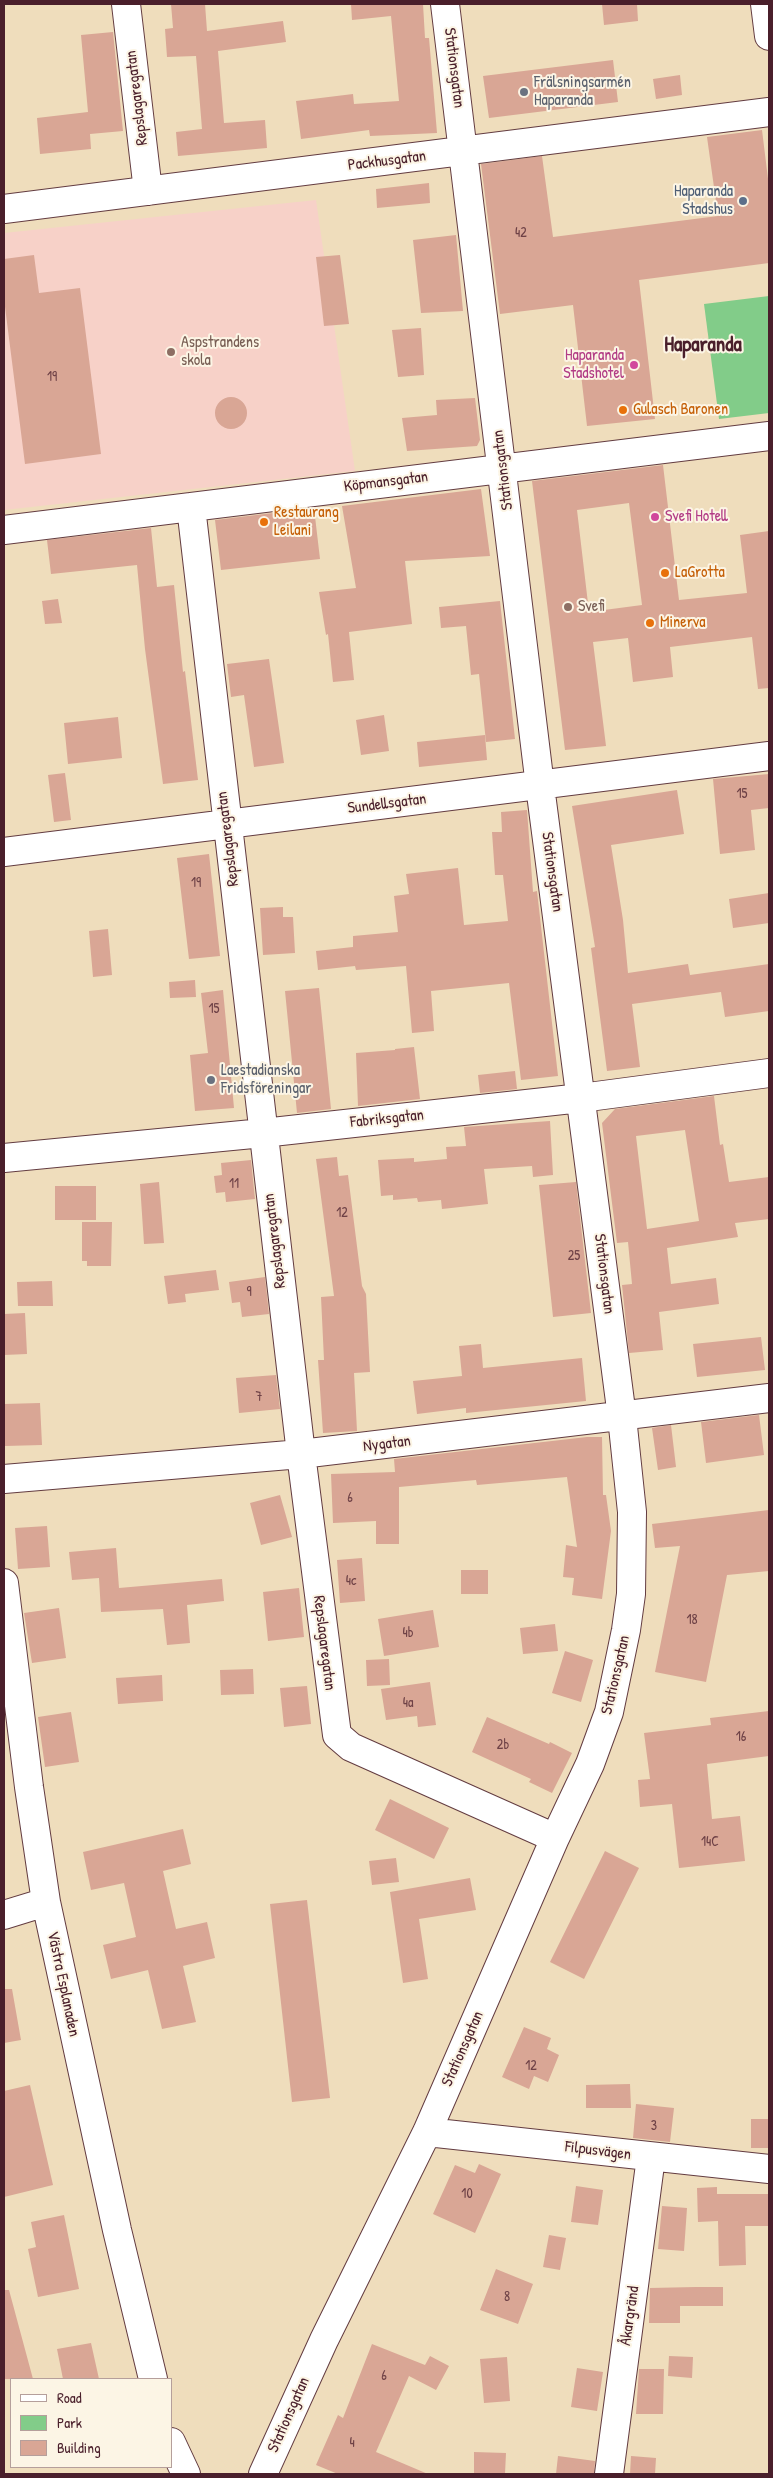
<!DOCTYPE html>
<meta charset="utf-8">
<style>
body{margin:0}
#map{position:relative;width:773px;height:2478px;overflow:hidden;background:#efddbc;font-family:"Patrick Hand",sans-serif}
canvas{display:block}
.frame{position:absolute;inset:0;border:5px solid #4a1f2b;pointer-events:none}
.legend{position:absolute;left:10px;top:2378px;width:162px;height:90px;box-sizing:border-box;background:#fcf5e5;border:1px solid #b59f9b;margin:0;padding:6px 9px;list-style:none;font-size:15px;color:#4a1f2b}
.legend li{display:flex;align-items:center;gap:10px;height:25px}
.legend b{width:25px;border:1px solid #b59f9b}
</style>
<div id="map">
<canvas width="773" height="2478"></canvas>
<div class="frame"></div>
<ul class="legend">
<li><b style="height:6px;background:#fff"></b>Road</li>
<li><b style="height:14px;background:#82cc89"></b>Park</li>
<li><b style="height:14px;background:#d9a695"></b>Building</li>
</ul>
</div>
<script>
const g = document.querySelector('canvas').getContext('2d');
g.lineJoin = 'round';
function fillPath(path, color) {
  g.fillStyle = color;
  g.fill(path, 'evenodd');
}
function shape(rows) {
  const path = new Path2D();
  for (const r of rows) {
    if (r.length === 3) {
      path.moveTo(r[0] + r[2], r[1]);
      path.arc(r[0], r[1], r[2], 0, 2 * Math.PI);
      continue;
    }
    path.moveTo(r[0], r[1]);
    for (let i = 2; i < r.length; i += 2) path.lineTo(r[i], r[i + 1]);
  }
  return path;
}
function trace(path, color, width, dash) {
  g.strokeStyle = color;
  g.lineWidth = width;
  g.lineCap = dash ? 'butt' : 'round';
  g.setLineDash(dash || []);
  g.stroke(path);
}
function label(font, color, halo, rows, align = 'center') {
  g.font = font + ' "Patrick Hand",sans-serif';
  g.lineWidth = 4;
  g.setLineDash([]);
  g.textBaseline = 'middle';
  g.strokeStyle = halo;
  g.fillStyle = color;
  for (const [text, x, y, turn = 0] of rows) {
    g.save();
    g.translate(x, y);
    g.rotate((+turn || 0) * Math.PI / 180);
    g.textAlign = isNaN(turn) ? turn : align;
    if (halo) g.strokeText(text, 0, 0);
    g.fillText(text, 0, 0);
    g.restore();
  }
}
const built = shape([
 [316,200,355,471,4,510,4,233]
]);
const green = shape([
 [769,296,769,413,719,419,704,304]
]);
const building = shape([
 [171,4,205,4,207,31,283,21,286,42,218,51,224,123,265,120,267,148,178,156,176,132,202,129,196,56,167,57,165,29,173,28],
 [351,4,423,4,425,38,429,38,437,133,370,136,369,130,301,139,296,101,353,94,354,104,399,101,391,16,352,20],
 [602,4,637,4,638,21,604,25],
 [113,32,123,131,90,134,91,149,40,154,37,118,88,112,81,35],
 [613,60,618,102,489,118,483,76],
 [680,75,682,95,656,99,653,79],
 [762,130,769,187,769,263,639,280,655,419,587,426,573,305,500,314,481,164,542,156,553,237,718,216,707,137],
 [429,183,430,203,377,208,376,189],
 [456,235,463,311,421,313,413,240],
 [34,255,39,293,80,288,101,454,25,464,4,299,4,259],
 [340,255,349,324,324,326,316,257],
 [421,328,424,375,398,377,392,330],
 [231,413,16],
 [475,398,480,440,477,446,407,451,402,418,437,415,436,400],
 [663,465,679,600,747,593,740,535,769,531,769,688,758,689,752,637,670,647,673,677,633,682,628,638,593,642,606,746,565,750,532,481],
 [629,503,642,605,589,612,577,510],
 [481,489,490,556,405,561,412,624,349,632,354,680,333,682,328,634,326,635,319,592,356,588,342,506],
 [314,508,320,559,221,570,215,520],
 [151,528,157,587,174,585,183,672,185,671,198,780,163,784,145,649,137,565,51,574,47,540],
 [58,599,62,623,45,624,42,601],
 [500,601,515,739,486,742,479,674,471,675,466,626,441,628,439,607],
 [269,659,284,763,254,767,244,695,231,697,227,664],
 [384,715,389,751,361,755,356,720],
 [118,717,122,758,68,764,64,723],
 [485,735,487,760,419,767,417,742],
 [65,773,71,820,54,822,48,775],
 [769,774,769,808,751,810,755,850,720,854,713,779],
 [677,790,684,834,611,845,623,920,628,973,688,964,690,975,769,964,769,1011,725,1017,721,992,632,1004,640,1067,607,1071,591,948,595,947,572,806],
 [527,810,533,892,537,891,558,1076,521,1080,509,983,431,991,434,1031,412,1033,406,966,356,970,355,966,318,970,316,951,353,947,353,936,398,932,394,896,409,894,406,874,458,868,464,925,508,921,503,875,495,875,492,832,502,832,501,812],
 [209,854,220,956,189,959,177,858],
 [769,893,769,923,733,928,729,899],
 [283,907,283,917,293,917,295,953,263,955,260,908],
 [108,929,112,975,93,977,89,931],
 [195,980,196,997,170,998,169,982],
 [319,988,331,1109,297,1113,285,991],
 [223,990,234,1108,195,1111,190,1055,208,1053,201,993],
 [414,1047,420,1099,358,1106,356,1053,395,1050,395,1049],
 [515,1071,517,1089,480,1093,478,1075],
 [714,1096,720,1145,723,1144,729,1182,769,1177,769,1219,735,1223,738,1237,667,1248,671,1284,716,1278,719,1304,659,1312,663,1350,629,1353,622,1285,632,1284,628,1242,617,1243,602,1123,615,1109],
 [685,1130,699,1221,647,1229,636,1136],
 [550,1121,553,1175,533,1177,532,1166,484,1169,488,1204,442,1209,441,1200,418,1202,417,1198,393,1200,393,1195,381,1196,378,1160,414,1158,414,1162,447,1159,446,1147,466,1146,464,1127],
 [337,1157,339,1176,348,1175,362,1286,366,1294,370,1372,354,1373,357,1431,323,1433,318,1360,324,1360,321,1297,334,1296,316,1159],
 [251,1160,255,1199,226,1202,225,1192,216,1193,214,1176,222,1175,221,1163],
 [159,1182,164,1243,144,1244,140,1184],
 [576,1182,591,1313,553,1317,539,1185],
 [55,1186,96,1186,96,1220,55,1220],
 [82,1222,112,1222,111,1266,87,1266,87,1261,82,1261],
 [216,1270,219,1290,185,1294,186,1302,168,1304,164,1276],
 [265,1277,269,1314,242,1317,240,1302,232,1303,229,1282],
 [52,1281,53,1306,18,1306,17,1282],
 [25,1313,27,1354,4,1355,4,1314],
 [761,1337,765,1370,697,1377,693,1344],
 [481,1344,483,1368,582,1358,586,1401,466,1413,466,1408,417,1414,413,1381,462,1376,459,1346],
 [276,1375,280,1409,239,1413,236,1378],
 [40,1403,42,1445,5,1446,4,1404],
 [759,1415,764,1455,706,1463,701,1422],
 [671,1425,676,1467,658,1470,652,1428],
 [587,1437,602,1437,603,1495,606,1495,611,1531,602,1599,572,1595,574,1578,563,1577,566,1545,577,1547,567,1477,477,1485,476,1480,399,1487,399,1544,376,1544,376,1521,333,1523,331,1474,395,1472,394,1459],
 [280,1495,292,1537,261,1545,250,1503],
 [769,1510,769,1571,727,1575,706,1682,655,1672,680,1546,655,1548,652,1524],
 [47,1526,50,1567,18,1569,15,1528],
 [116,1548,119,1588,222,1579,224,1601,187,1605,190,1643,167,1645,163,1609,101,1612,99,1578,72,1580,69,1552],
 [362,1558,365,1601,340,1603,337,1560],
 [461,1570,488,1570,488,1594,461,1594],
 [299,1588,304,1637,268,1641,263,1592],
 [59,1608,66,1658,32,1663,24,1613],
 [433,1610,439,1647,384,1656,378,1619],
 [555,1624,558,1651,523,1654,520,1628],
 [565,1651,593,1660,581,1702,552,1693],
 [389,1659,390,1685,367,1686,366,1660],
 [253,1669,254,1694,221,1695,220,1670],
 [162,1675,163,1701,118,1704,116,1678],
 [430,1682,436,1725,418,1727,417,1716,386,1720,381,1689],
 [307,1686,311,1724,284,1727,280,1688],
 [769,1711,769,1756,707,1764,712,1819,740,1816,745,1861,679,1868,672,1804,640,1807,638,1780,650,1779,644,1733,711,1725,710,1718],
 [71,1712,79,1762,45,1767,38,1717],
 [487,1717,549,1744,550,1742,572,1753,552,1793,529,1782,531,1779,472,1752],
 [390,1799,449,1828,434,1859,375,1830],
 [183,1829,191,1864,163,1871,176,1929,207,1922,215,1958,183,1966,196,2022,162,2029,148,1970,111,1979,103,1945,136,1937,124,1883,91,1890,83,1852],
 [605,1851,639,1868,584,1979,550,1962],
 [396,1858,399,1882,372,1885,369,1861],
 [470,1878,476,1910,419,1919,428,1979,403,1983,390,1892],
 [307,1900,330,2098,292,2102,270,1904],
 [4,1989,12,1989,21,2040,4,2043],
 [524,2027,551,2038,547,2049,559,2055,548,2082,534,2076,529,2089,502,2077],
 [630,2084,631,2108,586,2108,586,2085],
 [30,2085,53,2185,4,2197,4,2091],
 [636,2104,674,2108,670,2142,633,2138],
 [751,2119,769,2119,769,2148,751,2148],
 [479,2164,501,2174,475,2233,433,2214,455,2165,475,2173],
 [576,2186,603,2190,598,2225,571,2222],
 [717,2187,717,2194,769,2194,769,2226,745,2226,746,2265,719,2266,718,2221,698,2222,697,2188],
 [662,2206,687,2208,684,2251,658,2249],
 [64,2215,79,2289,38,2297,28,2249,36,2247,31,2222],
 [549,2235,566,2238,560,2270,543,2267],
 [496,2269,533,2284,518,2324,480,2310],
 [696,2287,723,2287,723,2306,680,2306,680,2323,649,2323,650,2288],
 [4,2290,9,2290,33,2379,4,2379],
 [91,2343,99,2379,63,2379,57,2349],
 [372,2344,425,2365,430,2356,449,2366,436,2390,409,2376,376,2452,428,2474,338,2474,316,2465,338,2415,343,2418],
 [669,2356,693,2357,692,2378,668,2376],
 [507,2357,510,2401,484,2403,480,2359],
 [577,2368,603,2372,597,2411,571,2407],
 [639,2369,664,2369,663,2414,636,2414],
 [474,2452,506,2453,505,2474,474,2474],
 [558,2456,595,2461,594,2474,556,2474],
 [631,2456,656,2458,655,2474,630,2474]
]);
const minor = shape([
 [126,4,148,191],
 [765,4,769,36],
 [4,209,769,112],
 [191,507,301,1454,337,1735,351,1747,555,1838],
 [4,530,769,436],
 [4,852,769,756],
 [4,1158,263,1133,581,1098,769,1073],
 [4,1479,301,1454,769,1398],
 [4,1583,29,1787,46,1902,117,2230,153,2379],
 [4,1915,46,1902],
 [427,2132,769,2169],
 [171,2442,186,2474],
 [263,2474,324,2340,427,2132,555,1838,590,1764,609,1712,626,1630,631,1594,632,1512,622,1417,540,786,445,4],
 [609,2474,651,2157]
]);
const markers = [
 [524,92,5,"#6b7280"],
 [743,201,5,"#5c6f8a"],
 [171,352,5,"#8d6e63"],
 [634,365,5,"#d1479c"],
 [623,410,5,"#e8710a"],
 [655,517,5,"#d1479c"],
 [264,522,5,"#e8710a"],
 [665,573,5,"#e8710a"],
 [568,607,5,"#8d6e63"],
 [650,623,5,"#e8710a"],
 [211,1080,5,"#6b7280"]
];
const numberNames = [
 ["42",521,233],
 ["19",52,377],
 ["15",742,794],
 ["19",196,883],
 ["15",214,1009],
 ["11",234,1184],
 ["12",342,1213],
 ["25",574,1256],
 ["9",249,1292],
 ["7",259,1397],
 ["6",350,1498],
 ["4c",351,1581],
 ["18",692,1620],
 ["4b",408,1633],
 ["4a",408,1703],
 ["16",741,1737],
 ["2b",503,1745],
 ["14C",710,1842],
 ["12",531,2066],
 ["3",654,2126],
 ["10",467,2194],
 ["8",507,2297],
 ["6",384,2376],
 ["4",352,2443]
];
const streetNames = [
 ["Stationsgatan",454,68,83],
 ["Repslagaregatan",137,98,-97],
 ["Packhusgatan",387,161,-7],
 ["Stationsgatan",503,470,-97],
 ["Köpmansgatan",386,482,-7],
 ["Sundellsgatan",387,804,-7],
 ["Repslagaregatan",228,839,-97],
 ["Stationsgatan",552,872,82],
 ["Fabriksgatan",387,1119,-6],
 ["Repslagaregatan",275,1241,-97],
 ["Stationsgatan",604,1274,83],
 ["Nygatan",387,1444,-7],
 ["Repslagaregatan",324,1643,83],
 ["Stationsgatan",616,1675,-77],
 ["Västra Esplanaden",63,1984,78],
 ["Stationsgatan",463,2049,-66],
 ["Filpusvägen",598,2151,7],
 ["Åkargränd",630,2316,-82],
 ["Stationsgatan",289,2415,-66]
];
const worshipNames = [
 ["Frälsningsarmén",534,83],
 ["Haparanda",534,101],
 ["Laestadianska",221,1071],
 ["Fridsföreningar",221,1089]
];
const serviceNames = [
 ["Haparanda",733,192],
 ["Stadshus",733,210]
];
const educationNames = [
 ["Aspstrandens",181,343],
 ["skola",181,361],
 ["Svefi",578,607]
];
const hotelNames = [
 ["Haparanda",624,356],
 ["Stadshotel",624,374],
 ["Svefi Hotell",665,517,"left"]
];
const foodNames = [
 ["Gulasch Baronen",633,410],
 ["Restaurang",274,513],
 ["Leilani",274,531],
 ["LaGrotta",675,573],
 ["Minerva",660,623]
];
const districtNames = [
 ["Haparanda",703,345]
];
fillPath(built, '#f7d1c8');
fillPath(green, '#82cc89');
fillPath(building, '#d9a695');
trace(minor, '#633c41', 30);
trace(minor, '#fff', 28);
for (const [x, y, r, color] of markers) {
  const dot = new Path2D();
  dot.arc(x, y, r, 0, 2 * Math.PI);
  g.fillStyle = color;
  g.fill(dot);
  trace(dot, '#fcf5e5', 2);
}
label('14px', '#6e4146', null, numberNames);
label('16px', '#4a1f2b', '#fcf5e5', streetNames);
label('16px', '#5b616d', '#fcf5e5', worshipNames, 'left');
label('16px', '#4e5e75', '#fcf5e5', serviceNames, 'right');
label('16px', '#785e54', '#fcf5e5', educationNames, 'left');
label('16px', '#b23c85', '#fcf5e5', hotelNames, 'right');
label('16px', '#c56008', '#fcf5e5', foodNames, 'left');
label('bold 21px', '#4a1f2b', '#fcf5e5', districtNames);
</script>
